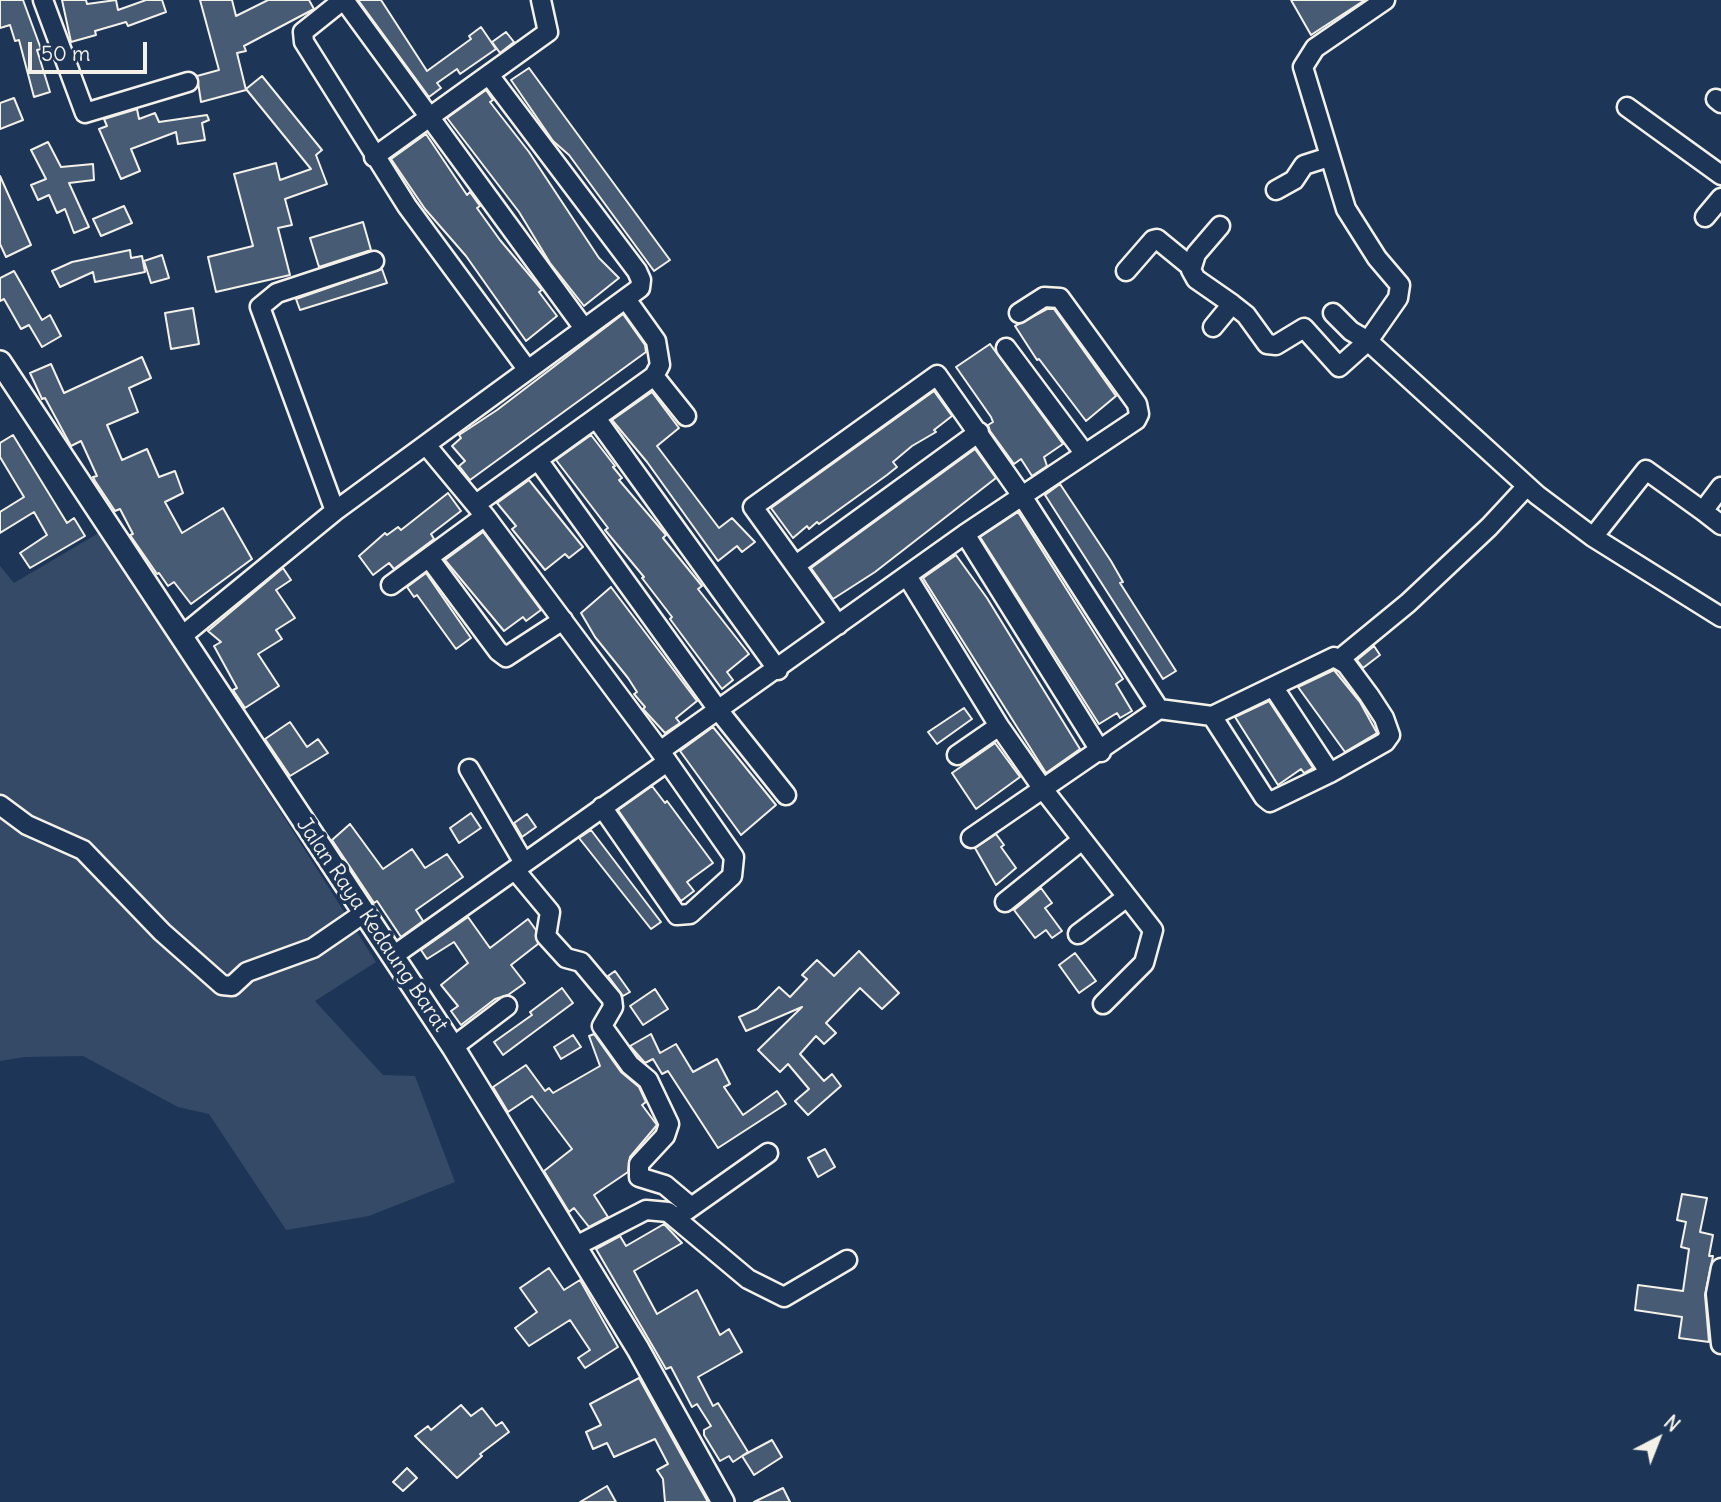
<!DOCTYPE html>
<style>
body{margin:0}
#map{position:relative;width:1721px;height:1502px;overflow:hidden;background:#1d3557;font-family:Delius,sans-serif}
canvas{display:block}
.north{position:absolute;left:1623px;top:1404px;width:70px;height:70px;-webkit-text-stroke:5px #1d3557;paint-order:stroke;rotate:42deg;font-size:19px;font-weight:700;line-height:28px;text-align:center;color:#f4f1e8}
.north::after{content:'';display:block;margin:auto;width:24px;height:32px;background:#f4f1e8;clip-path:polygon(50% 0,100% 100%,50% 72%,0 100%)}
.scale{position:absolute;left:28px;top:42px;width:119px;height:32px;box-sizing:border-box;border:4px solid #f4f1e8;border-top:0;padding-left:9px;font-size:21px;line-height:24px;white-space:nowrap;color:#f4f1e8;-webkit-text-stroke:5px #1d3557;paint-order:stroke}
</style>
<div id="map">
<canvas width="1721" height="1502"></canvas>
<div class="north">N</div>
<div class="scale">50 m</div>
</div>
<script>
const g = document.querySelector('canvas').getContext('2d');
g.lineJoin = 'round';
function fillPath(path, color) {
  g.fillStyle = color;
  g.fill(path, 'evenodd');
}
function shape(rows) {
  const path = new Path2D();
  for (const r of rows) {
    path.moveTo(r[0], r[1]);
    for (let i = 2; i < r.length; i += 2) path.lineTo(r[i], r[i + 1]);
  }
  return path;
}
function trace(path, color, width, dash) {
  g.strokeStyle = color;
  g.lineWidth = width;
  g.lineCap = dash ? 'butt' : 'round';
  g.setLineDash(dash || []);
  g.stroke(path);
}
function label(font, color, halo, rows, align = 'center') {
  g.font = font + ' Delius,sans-serif';
  g.lineWidth = 7;
  g.setLineDash([]);
  g.textBaseline = 'middle';
  g.strokeStyle = halo;
  g.fillStyle = color;
  for (const [text, x, y, turn = 0] of rows) {
    g.save();
    g.translate(x, y);
    g.rotate((+turn || 0) * Math.PI / 180);
    g.textAlign = isNaN(turn) ? turn : align;
    if (halo) g.strokeText(text, 0, 0);
    g.fillText(text, 0, 0);
    g.restore();
  }
}
const green = shape([
 [102,531,376,962,315,1001,383,1075,415,1076,455,1182,369,1216,286,1230,209,1114,178,1107,83,1056,25,1057,0,1061,0,566,14,583]
]);
const building = shape([
 [0,0,23,0,41,49,37,50,50,92,34,97,19,40,15,41,10,25,0,28,0,0],
 [62,0,86,0,87,4,116,0,118,10,146,0,162,0,166,12,128,26,126,22,95,31,96,35,71,42,62,0],
 [200,0,232,0,236,16,268,0,309,0,314,9,244,46,246,51,237,53,246,90,201,102,197,76,219,70,200,0],
 [358,0,381,0,427,71,471,39,469,36,481,27,496,49,460,74,457,69,437,83,441,88,429,97,358,0],
 [1291,0,1365,0,1311,35,1291,0],
 [506,32,514,42,500,53,492,42,506,32],
 [529,68,670,260,654,271,569,155,553,141,511,80,529,68],
 [262,76,322,150,316,155,327,184,285,199,292,225,278,228,290,275,216,292,208,257,253,246,234,174,276,163,280,180,311,169,246,89,262,76],
 [486,90,493,100,490,102,529,152,599,258,619,278,584,306,550,263,519,212,447,118,486,90],
 [14,98,23,120,0,129,0,103,14,98],
 [137,109,139,119,155,113,159,122,207,115,209,120,202,123,205,140,178,144,176,132,131,149,140,171,121,179,99,129,107,126,104,119,137,109],
 [426,134,467,195,470,192,480,206,477,208,500,240,542,290,539,292,557,316,526,341,466,256,425,209,391,159,426,134],
 [48,142,61,167,93,164,94,180,69,183,89,227,74,233,65,209,57,213,49,195,38,200,31,185,46,179,31,150,48,142],
 [0,176,31,245,6,257,0,244,0,176],
 [124,206,132,223,101,236,93,219,124,206],
 [363,222,371,250,319,267,310,238,363,222],
 [130,250,131,258,142,256,145,272,95,282,93,272,60,287,52,271,72,262,130,250],
 [162,255,169,278,151,283,144,261,162,255],
 [382,269,387,283,300,310,296,299,382,269],
 [14,271,42,320,50,315,61,336,42,347,29,325,21,329,4,299,0,301,0,278,14,271],
 [193,308,199,344,171,349,165,313,193,308],
 [1047,309,1054,309,1116,396,1086,421,1039,359,1037,360,1015,326,1047,309],
 [623,314,645,345,646,352,470,480,459,466,465,461,452,446,461,438,459,435,497,410,623,314],
 [990,344,1063,444,1044,457,1047,466,1032,476,1021,459,1014,464,990,431,988,425,993,422,991,417,956,367,990,344],
 [142,357,151,378,129,388,138,412,107,425,122,460,147,449,159,477,175,471,183,493,165,502,182,533,223,508,252,559,191,604,174,582,168,586,159,573,157,574,130,535,133,534,120,509,115,511,95,481,93,477,97,476,81,441,71,446,45,398,42,399,30,373,51,364,64,393,142,357],
 [934,391,952,416,934,430,936,432,912,446,893,462,897,467,887,475,819,524,817,522,809,529,807,526,793,538,771,508,934,391],
 [652,392,679,428,657,446,719,528,732,518,755,542,742,552,737,546,718,561,647,462,612,420,652,392],
 [13,435,67,523,74,518,85,536,30,568,20,553,47,535,34,512,0,533,0,512,24,497,0,457,0,443,13,435],
 [591,435,615,466,613,467,622,478,619,480,666,535,663,538,702,586,698,589,749,654,727,672,733,680,722,689,670,619,672,617,642,578,644,577,605,530,608,528,556,460,591,435],
 [975,449,996,478,875,572,833,599,811,568,975,449],
 [529,480,583,547,569,558,565,554,545,570,512,529,516,526,497,503,529,480],
 [1060,484,1111,561,1123,582,1120,583,1176,671,1163,679,1045,495,1060,484],
 [448,493,461,511,431,534,434,539,394,569,389,563,373,575,359,556,385,533,387,535,398,527,401,530,448,493],
 [1018,512,1123,679,1116,684,1132,711,1120,718,1117,713,1099,724,980,537,1018,512],
 [483,532,541,610,526,621,523,617,504,631,445,560,483,532],
 [956,555,987,598,1080,749,1046,773,923,578,956,555],
 [283,568,291,580,276,590,295,618,276,630,282,639,258,654,279,686,245,708,233,690,237,688,214,646,221,642,208,631,283,568],
 [426,573,471,638,456,649,417,595,414,597,407,587,426,573],
 [611,587,697,701,676,718,680,723,665,733,643,709,645,707,634,694,637,692,628,678,595,637,581,613,611,587],
 [1374,646,1380,655,1363,668,1357,660,1374,646],
 [1334,670,1360,702,1377,733,1345,752,1298,687,1334,670],
 [1269,701,1313,768,1304,773,1301,769,1278,785,1235,717,1269,701],
 [964,708,972,719,937,744,928,732,964,708],
 [290,722,307,747,318,739,328,753,290,776,265,739,290,722],
 [713,727,776,805,741,835,680,751,713,727],
 [995,743,1020,777,976,809,952,773,995,743],
 [652,786,665,803,667,801,713,863,687,882,694,891,681,901,618,810,652,786],
 [471,813,481,828,459,843,450,828,471,813],
 [527,814,536,827,522,837,514,823,527,814],
 [350,824,383,869,412,849,425,868,447,854,463,877,416,910,423,921,401,937,377,901,374,903,332,840,350,824],
 [591,830,661,922,651,929,579,838,591,830],
 [996,834,1004,845,1001,847,1016,868,996,885,975,848,996,834],
 [1041,888,1052,903,1045,908,1062,931,1052,938,1046,930,1035,938,1014,910,1041,888],
 [468,917,490,948,528,919,536,930,538,944,511,965,525,983,508,995,495,999,461,1025,451,1011,458,1006,441,985,468,963,454,942,427,959,421,950,468,917],
 [859,951,899,993,882,1009,860,988,826,1023,836,1033,824,1044,816,1036,800,1054,824,1081,832,1074,841,1086,808,1115,795,1101,809,1089,788,1064,780,1072,758,1050,802,1007,746,1031,739,1017,757,1009,779,987,790,997,807,979,802,975,817,960,834,976,859,951],
 [1075,953,1096,981,1079,993,1059,965,1075,953],
 [615,971,630,992,623,996,608,976,615,971],
 [562,988,573,1003,503,1055,494,1042,532,1015,530,1012,562,988],
 [655,989,668,1009,643,1025,630,1006,655,989],
 [594,1034,621,1072,639,1087,646,1102,642,1105,657,1125,630,1157,628,1172,594,1195,608,1217,589,1227,574,1208,569,1212,544,1171,572,1149,532,1096,508,1112,493,1087,526,1065,545,1091,549,1088,553,1093,600,1066,589,1036,594,1034],
 [651,1034,660,1053,676,1044,693,1072,717,1059,730,1084,724,1087,743,1115,777,1091,786,1104,718,1148,668,1071,662,1074,653,1059,645,1063,630,1046,651,1034],
 [573,1035,581,1047,561,1059,554,1047,573,1035],
 [825,1149,835,1167,818,1177,808,1158,825,1149],
 [1682,1194,1707,1198,1700,1232,1713,1235,1709,1256,1713,1256,1712,1261,1705,1295,1709,1342,1679,1338,1682,1317,1635,1310,1638,1285,1683,1291,1689,1249,1681,1247,1686,1222,1677,1220,1682,1194],
 [664,1224,682,1243,634,1271,657,1314,697,1290,720,1335,729,1329,742,1352,698,1377,713,1406,718,1403,748,1452,733,1462,729,1456,720,1461,704,1435,704,1430,711,1426,697,1404,692,1407,671,1367,666,1369,596,1249,620,1236,626,1246,664,1224],
 [549,1268,564,1290,580,1280,618,1347,585,1368,578,1358,590,1350,570,1320,529,1346,515,1328,537,1312,520,1288,549,1268],
 [639,1378,682,1456,708,1502,665,1502,663,1479,657,1470,668,1464,655,1439,614,1457,607,1443,593,1449,586,1432,601,1425,590,1404,639,1378],
 [461,1405,471,1416,482,1408,496,1426,502,1422,509,1432,480,1454,482,1456,457,1478,415,1436,428,1426,431,1430,461,1405],
 [772,1440,782,1457,754,1475,742,1456,772,1440],
 [407,1468,417,1478,403,1491,393,1482,407,1468],
 [607,1486,616,1502,580,1502,607,1486],
 [783,1488,790,1502,754,1502,783,1488]
]);
const minor = shape([
 [43,0,85,113,188,82],
 [343,0,303,32,304,42,407,206,527,369],
 [344,0,583,327],
 [1716,99,1721,103],
 [1627,107,1721,175],
 [374,157,548,32,541,0],
 [1276,190,1294,180,1304,165,1329,157],
 [1705,217,1721,198],
 [1220,226,1196,254,1191,270,1196,279,1232,304],
 [1126,271,1153,240,1157,239,1190,266],
 [1333,313,1351,331,1368,341,1537,495,1593,537,1721,617],
 [1213,327,1232,304,1246,315,1267,344,1276,345,1304,328,1339,367,1368,341,1398,298,1400,285,1377,258,1346,209,1303,67,1315,48,1385,0],
 [1006,348,1085,454],
 [654,376,686,416],
 [596,418,778,670],
 [426,445,485,516,660,751,734,857,732,876,690,914,677,915,602,807],
 [538,460,719,711,786,795],
 [476,504,654,376,660,365,656,341,626,299],
 [335,511,260,307,277,293,374,261],
 [1703,511,1721,525],
 [965,534,1101,752],
 [1593,537,1646,470,1703,511,1721,487],
 [429,558,498,651,506,657,563,620],
 [796,565,979,432],
 [907,576,999,726,1043,789,1153,930,1144,963,1103,1004],
 [391,585,485,516],
 [838,625,753,507,937,375,1022,496,1159,709],
 [182,636,335,511,640,288,641,280,637,271,489,75],
 [1341,658,1408,603,1489,527,1527,486],
 [1274,688,1330,773],
 [660,751,965,534,1136,420,1139,414,1137,404,1060,298,1044,297,1019,313],
 [957,755,999,726],
 [469,769,524,863],
 [0,805,27,825,83,850,162,932,222,985,232,986,247,972,313,948,364,913],
 [971,838,1159,709,1212,716,1334,657,1346,664,1369,695,1384,718,1390,735,1385,742,1330,773,1270,802,1264,797,1212,716],
 [515,870,550,912,546,936,566,958,581,962,612,999,613,1007,602,1026,630,1065,648,1080,669,1124,665,1136,639,1164,639,1177,665,1185,690,1206],
 [1005,902,1082,840],
 [1078,934,1127,897],
 [393,956,667,762],
 [453,1047,507,1006],
 [683,1213,768,1153],
 [576,1246,646,1210,668,1212,748,1279,784,1297,847,1260],
 [1721,1268,1716,1294,1721,1344]
]);
const tertiary = shape([
 [0,362,453,1047,638,1349,723,1502]
]);
const streetNames = [
 ["Jalan Raya Kedaung Barat",372,925,56]
];
fillPath(green, '#354a67');
fillPath(building, '#485b74');
trace(building, '#f4f1e8', 2);
trace(minor, '#f4f1e8', 23);
trace(tertiary, '#f4f1e8', 26);
trace(minor, '#1d3557', 18);
trace(tertiary, '#1d3557', 21);
label('21px', '#f4f1e8', '#1d3557', streetNames);
</script>
